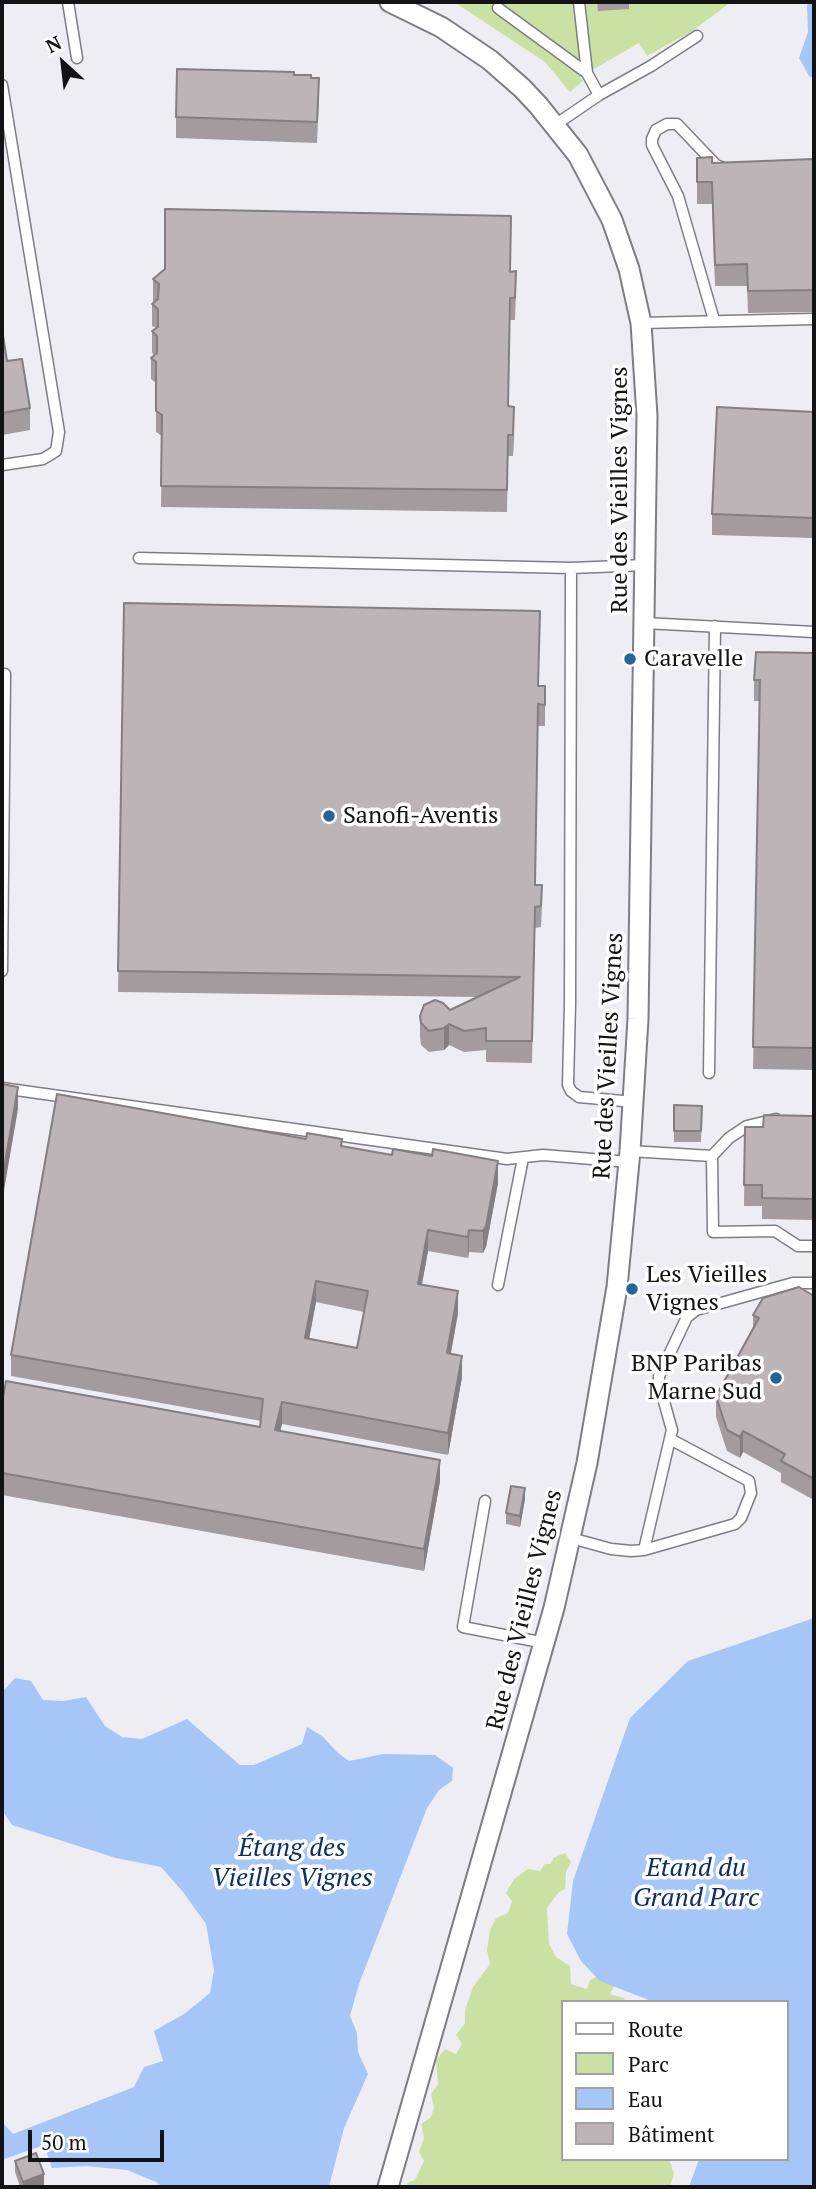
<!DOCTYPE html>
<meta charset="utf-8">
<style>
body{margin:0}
#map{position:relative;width:816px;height:2189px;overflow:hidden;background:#efedf4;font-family:"PT Serif",serif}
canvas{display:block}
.frame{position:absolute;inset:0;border:4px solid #131315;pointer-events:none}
.legend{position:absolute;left:561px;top:2000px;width:228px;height:161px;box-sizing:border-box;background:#fff;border:2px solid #a1a1a1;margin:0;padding:9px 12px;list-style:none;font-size:21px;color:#131315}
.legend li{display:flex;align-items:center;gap:14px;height:35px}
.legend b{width:35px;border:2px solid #a1a1a1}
.north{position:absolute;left:28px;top:28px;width:70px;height:70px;-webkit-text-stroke:5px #fff;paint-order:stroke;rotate:333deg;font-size:19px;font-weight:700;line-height:28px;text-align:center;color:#131315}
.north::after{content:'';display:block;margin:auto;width:24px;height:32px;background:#131315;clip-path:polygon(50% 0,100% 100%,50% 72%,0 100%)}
.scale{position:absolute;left:28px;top:2130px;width:136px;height:32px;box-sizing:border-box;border:4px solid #131315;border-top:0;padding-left:9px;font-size:21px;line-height:24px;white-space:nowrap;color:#131315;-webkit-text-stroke:5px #fff;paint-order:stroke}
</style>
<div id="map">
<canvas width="816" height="2189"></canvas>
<div class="frame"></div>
<ul class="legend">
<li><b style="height:9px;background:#fff"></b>Route</li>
<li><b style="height:19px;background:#cbe1a3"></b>Parc</li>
<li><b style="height:19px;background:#a6c6f8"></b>Eau</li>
<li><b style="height:19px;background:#bdb4b7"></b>Bâtiment</li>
</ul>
<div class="north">N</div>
<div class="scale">50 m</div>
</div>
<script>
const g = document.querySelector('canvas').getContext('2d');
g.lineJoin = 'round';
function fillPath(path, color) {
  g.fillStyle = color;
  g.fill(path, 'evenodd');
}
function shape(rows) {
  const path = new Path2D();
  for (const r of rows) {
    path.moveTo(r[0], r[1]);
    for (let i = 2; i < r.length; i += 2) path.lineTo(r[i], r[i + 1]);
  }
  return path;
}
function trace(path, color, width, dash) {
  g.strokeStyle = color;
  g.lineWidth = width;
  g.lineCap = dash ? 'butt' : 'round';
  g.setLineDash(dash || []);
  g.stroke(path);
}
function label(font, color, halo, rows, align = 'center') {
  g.font = font + ' "PT Serif",serif';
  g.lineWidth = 7;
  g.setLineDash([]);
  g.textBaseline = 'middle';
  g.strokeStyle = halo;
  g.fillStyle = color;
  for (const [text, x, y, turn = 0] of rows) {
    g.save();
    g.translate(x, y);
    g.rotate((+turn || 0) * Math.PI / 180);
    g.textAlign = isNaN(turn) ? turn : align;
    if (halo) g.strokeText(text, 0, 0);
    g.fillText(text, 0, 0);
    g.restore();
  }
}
const green = shape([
 [454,2,731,2,694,30,647,56,639,43,580,77,583,81,570,92,545,62],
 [565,1853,571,1862,566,1872,565,1889,559,1892,547,1908,549,1944,556,1957,570,1966,571,1984,587,1989,590,1980,604,1973,616,1983,610,1994,624,1998,627,2002,562,2002,562,2159,669,2159,674,2174,670,2187,406,2187,407,2183,415,2180,424,2161,419,2152,424,2138,421,2124,431,2117,434,2108,431,2094,438,2084,436,2060,445,2049,456,2054,462,2044,456,2035,465,2023,465,2010,473,1987,490,1964,487,1950,490,1930,496,1918,508,1913,512,1901,506,1893,514,1879,528,1869,540,1871,545,1864,551,1864,553,1858]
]);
const water = shape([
 [811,2,814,2,814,78,809,76,799,58,808,32,807,5],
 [814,1618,814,2187,689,2187,699,2159,786,2159,786,2002,654,2002,600,1981,581,1961,567,1934,573,1881,630,1718,688,1661],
 [15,1678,31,1681,43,1700,63,1701,86,1697,105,1726,122,1737,142,1739,187,1719,240,1765,254,1765,302,1744,307,1727,322,1736,338,1753,349,1761,383,1754,435,1755,453,1768,452,1781,439,1790,427,1808,359,1984,350,2016,357,2033,358,2052,368,2074,344,2128,329,2187,163,2187,156,2182,127,2170,86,2166,52,2168,44,2145,2,2160,2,2122,13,2134,134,2087,144,2067,163,2061,154,2031,184,2014,210,1993,214,1970,206,1924,183,1892,161,1867,116,1858,12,1825,2,1810,4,1770,2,1759,2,1692]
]);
const service = shape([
 [68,2,77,58],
 [579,2,587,73],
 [498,8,587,73,599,95],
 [2,85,59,432,56,451,43,459,2,465],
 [555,125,599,95,651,66,697,36],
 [714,320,678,196,652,145,652,139,656,130,667,124,677,124,716,165,724,168],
 [641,323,814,319],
 [139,558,571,568,646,565],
 [571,568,570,1004,568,1085,571,1091,579,1097,634,1102],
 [645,623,814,632],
 [2,971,5,674],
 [709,1073,715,626],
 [2,1088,507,1159,543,1155,629,1162],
 [776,1119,747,1126,729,1138,712,1156,713,1232,775,1231,798,1246,814,1246],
 [630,1151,712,1156],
 [498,1285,523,1158],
 [485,1501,463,1627,545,1643],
 [571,1538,611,1549,631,1551,644,1550,735,1524,741,1518,751,1493,749,1481,670,1439],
 [644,1550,672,1430,659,1384,659,1376,687,1317,696,1310,793,1283,814,1283]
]);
const minor = shape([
 [388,2187,554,1608,587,1463,617,1287,630,1151,638,1019,647,416,641,323,629,269,612,220,578,155,538,105,522,88,490,60,441,27,390,2]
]);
const wall = shape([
 [597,2,629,2,629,9,598,11],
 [311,78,319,99,317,143,176,138,176,117],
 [697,158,712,163,814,159,814,312,748,313,747,286,715,286,712,204,697,204],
 [510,272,516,293,515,320,510,320,508,406,514,428,513,456,508,456,507,512,161,507,162,436,156,432,156,383,151,379,151,358,155,355,152,353,152,331,156,328,152,326,152,304,154,302,153,301,153,279],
 [2,329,7,361,30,408,30,430,2,435],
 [814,412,814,538,712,535,712,514],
 [124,603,539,686,545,686,545,726,538,726,535,885,542,906,541,927,535,928,532,1063,486,1062,486,1050,464,1052,449,1045,444,1050,429,1052,421,1045,420,1037,420,1016,450,1010,476,997,118,992],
 [814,653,814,1070,753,1069,760,701,754,701,754,680],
 [674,1105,702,1106,701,1142,674,1142],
 [814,1116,814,1220,762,1219,762,1206,744,1206,745,1127,763,1127],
 [342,1146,498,1183,486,1247,483,1253,469,1252,468,1258,428,1251,422,1284,458,1313,451,1353,462,1377,448,1455,282,1424,280,1431,440,1481,424,1571,2,1495,2,1403,260,1427,261,1421,11,1376,11,1355],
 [316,1302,364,1312,357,1348,309,1339],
 [814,1296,814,1500,781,1482,781,1473,743,1452,740,1458,727,1451,716,1417,716,1396,753,1327,753,1315],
 [525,1499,520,1527,506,1524,506,1513],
 [15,2161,44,2185,38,2187,20,2187,15,2172]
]);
const shadedWall = shape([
 [514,407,514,428,513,456,513,435],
 [449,1024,449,1045,444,1050,444,1028],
 [18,1087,18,1109,2,1202,2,1180],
 [498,1161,498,1183,486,1247,483,1253,483,1231],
 [428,1230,428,1251,418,1305,418,1284],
 [469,1230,469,1252,468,1258,468,1237],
 [316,1281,316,1302,305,1360,305,1338],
 [458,1291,458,1313,447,1374,447,1353],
 [462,1356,462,1377,448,1455,448,1433],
 [282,1402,282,1424,275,1452,275,1430],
 [743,1431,743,1452,740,1458,740,1437],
 [440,1460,440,1481,424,1571,424,1549],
 [525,1488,525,1499,520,1527,520,1516],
 [44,2174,44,2185,38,2187,23,2187,23,2182]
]);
const building = shape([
 [177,69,294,72,294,75,311,75,311,78,319,78,317,122,176,117,177,69],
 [712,157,712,163,814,159,814,290,748,291,747,264,715,265,712,182,697,182,697,158,712,157],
 [165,209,511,216,510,272,516,271,515,298,510,298,508,406,514,407,513,435,508,435,507,490,161,486,162,415,156,411,156,362,151,358,157,353,157,336,152,331,158,327,158,309,152,304,158,299,159,284,153,279,165,269,165,209],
 [2,329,7,361,22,359,30,408,2,413,2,329],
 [717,407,814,412,814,518,712,514,717,407],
 [124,603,540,611,538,686,545,686,545,705,538,704,535,885,542,885,541,906,535,907,532,1041,486,1041,486,1028,464,1031,449,1024,444,1028,429,1031,421,1023,420,1016,424,1005,435,1000,443,1003,450,1010,520,977,118,971,124,603],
 [756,652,814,653,814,1048,753,1047,760,680,754,680,756,652],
 [2,1084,18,1087,2,1180,2,1084],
 [57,1094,306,1139,307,1133,342,1139,341,1146,392,1155,393,1149,432,1156,433,1149,498,1161,486,1226,483,1231,469,1230,468,1237,428,1230,418,1284,458,1291,447,1353,462,1356,448,1433,282,1402,275,1430,440,1460,424,1549,2,1473,2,1403,6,1381,260,1427,263,1399,11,1355,57,1094],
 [316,1281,368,1291,357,1348,305,1338,316,1281],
 [674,1105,702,1106,701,1131,674,1131,674,1105],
 [764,1115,814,1116,814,1199,762,1198,762,1185,744,1185,745,1127,763,1127,764,1115],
 [799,1287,814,1296,814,1479,781,1461,785,1454,743,1431,740,1437,727,1430,716,1396,759,1318,753,1315,763,1298,799,1287],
 [511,1486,525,1488,520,1516,506,1513,511,1486],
 [36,2153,44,2174,23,2182,15,2161,36,2153]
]);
const markers = [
 [630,659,7,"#25649b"],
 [329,816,7,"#25649b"],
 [632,1289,7,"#25649b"],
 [776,1378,7,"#25649b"]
];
const streetNames = [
 ["Rue des Vieilles Vignes",620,490,-90],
 ["Rue des Vieilles Vignes",609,1056,-87],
 ["Rue des Vieilles Vignes",525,1610,-76]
];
const poiNames = [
 ["Caravelle",644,659],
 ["Sanofi-Aventis",343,816],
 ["Les Vieilles",646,1275],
 ["Vignes",646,1303],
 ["BNP Paribas",762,1364,"right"],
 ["Marne Sud",762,1392,"right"]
];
const waterNames = [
 ["Étang des",292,1849],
 ["Vieilles Vignes",292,1879],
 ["Etand du",696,1869],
 ["Grand Parc",696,1899]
];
fillPath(green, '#cbe1a3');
fillPath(water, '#a6c6f8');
trace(service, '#7f7d84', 13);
trace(minor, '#7f7d84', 23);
trace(service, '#fff', 10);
trace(minor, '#fff', 19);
fillPath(wall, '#a39b9d');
fillPath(shadedWall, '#847e80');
fillPath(building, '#bdb4b7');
trace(building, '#847e80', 2);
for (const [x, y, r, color] of markers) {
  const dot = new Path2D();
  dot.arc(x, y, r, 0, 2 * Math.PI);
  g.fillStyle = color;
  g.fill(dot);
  trace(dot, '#fff', 2.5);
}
label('24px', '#131315', '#fff', streetNames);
label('24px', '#131315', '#fff', poiNames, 'left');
label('italic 26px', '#0c3066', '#fff', waterNames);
</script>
